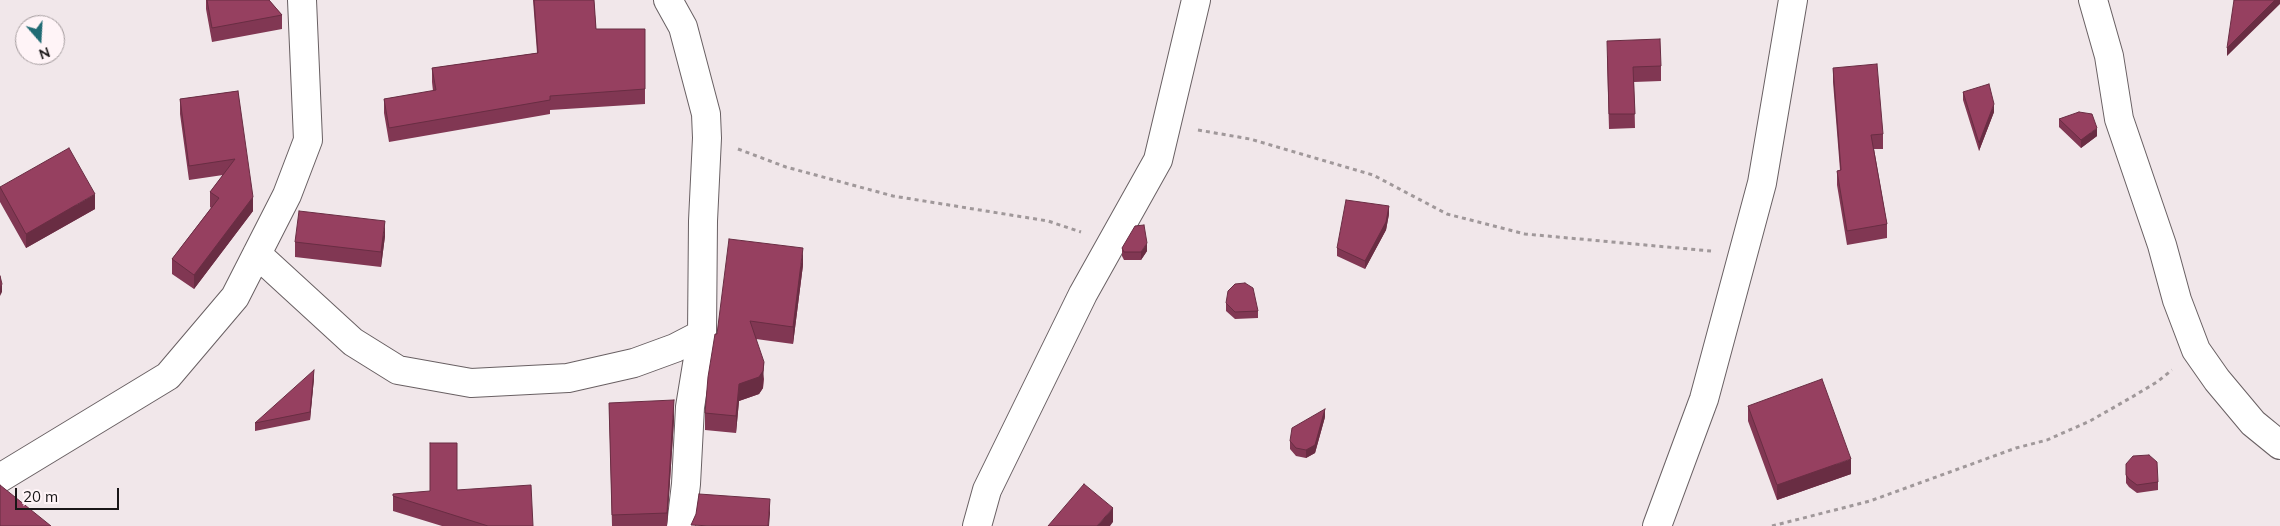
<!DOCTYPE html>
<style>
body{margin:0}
#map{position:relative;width:2280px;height:526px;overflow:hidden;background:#f1e7ea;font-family:Mulish,sans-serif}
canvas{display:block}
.north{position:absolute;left:15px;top:15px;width:50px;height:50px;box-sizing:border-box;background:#fff4f7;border:1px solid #a39b9d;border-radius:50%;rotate:161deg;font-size:14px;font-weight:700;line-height:20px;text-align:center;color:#191617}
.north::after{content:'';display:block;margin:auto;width:18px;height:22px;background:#206b74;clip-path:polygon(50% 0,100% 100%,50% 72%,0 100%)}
.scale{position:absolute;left:15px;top:488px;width:104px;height:22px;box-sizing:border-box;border:2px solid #191617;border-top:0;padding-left:6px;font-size:15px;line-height:18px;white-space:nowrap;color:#191617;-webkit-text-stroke:4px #fff4f7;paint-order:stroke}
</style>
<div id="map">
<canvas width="2280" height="526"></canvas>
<div class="north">N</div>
<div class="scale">20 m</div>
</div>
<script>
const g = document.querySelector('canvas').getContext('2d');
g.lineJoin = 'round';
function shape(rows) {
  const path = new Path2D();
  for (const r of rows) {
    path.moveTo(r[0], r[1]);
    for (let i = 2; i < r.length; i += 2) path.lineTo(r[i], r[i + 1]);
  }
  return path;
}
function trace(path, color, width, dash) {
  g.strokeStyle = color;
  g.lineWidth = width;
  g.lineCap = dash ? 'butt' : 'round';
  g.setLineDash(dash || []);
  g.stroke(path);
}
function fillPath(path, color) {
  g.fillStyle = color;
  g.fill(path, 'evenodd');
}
const path = shape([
 [1198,130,1250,139,1373,175,1447,214,1525,234,1711,251],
 [738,149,786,167,893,196,1048,221,1081,232],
 [1772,526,1870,501,2016,448,2047,440,2090,421,2132,397,2157,382,2172,370]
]);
const minor = shape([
 [668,0,683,27,706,114,707,138,703,221,702,334,690,407,686,484,681,526],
 [2093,0,2109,56,2119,119,2162,245,2177,300,2196,350,2217,380,2253,423,2280,445],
 [257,254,353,342,398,370,471,383,568,378,634,363,675,348,702,334],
 [0,478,168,376,235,297,287,195,308,140,302,0],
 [977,526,987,490,1083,294,1158,160,1196,0],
 [1657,526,1704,399,1762,183,1793,0]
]);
const wall = shape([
 [206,0,269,0,282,15,282,29,212,42,206,9],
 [533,0,594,0,596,29,645,29,645,104,550,110,550,114,389,142,384,113,384,99,433,91,432,82,432,68,537,53],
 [1607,56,1661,66,1661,81,1634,82,1635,128,1609,129],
 [1833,68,1883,134,1883,149,1874,149,1887,224,1887,238,1847,245,1837,185,1837,171,1840,170,1833,82],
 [238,91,253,211,194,289,172,274,172,259,211,208,210,207,210,192,223,175,189,180,180,114,180,99],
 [1963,92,1994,112,1979,151,1963,100],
 [2059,119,2097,136,2081,148,2059,127],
 [0,187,95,209,26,248,0,202],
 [1389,214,1386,230,1365,269,1337,256,1337,248],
 [385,236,381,267,295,257,295,242],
 [1122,248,1147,251,1141,260,1124,260,1122,256],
 [803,265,793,344,756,339,764,379,763,388,759,394,739,401,736,433,705,430,705,413,717,334],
 [1226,303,1258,311,1258,318,1235,319,1226,311],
 [314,378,310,420,255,431,255,423],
 [609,403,674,420,667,526,612,526],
 [1748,406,1851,474,1777,500,1748,421],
 [1325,417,1315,453,1306,458,1296,456,1290,449,1290,441],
 [2126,464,2158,482,2158,490,2137,493,2129,487,2126,483],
 [457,490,533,526,442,526,393,511,393,496]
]);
const shadedWall = shape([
 [2275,0,2280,0,2280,4,2227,56,2227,48],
 [1994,104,1994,112,1979,151,1979,143],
 [2097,128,2097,136,2081,148,2081,140],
 [95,194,95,209,26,248,26,234],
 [253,197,253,211,194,289,194,275],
 [1389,206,1389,214,1386,230,1365,269,1365,261],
 [385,221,385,236,381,267,381,252],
 [1147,243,1147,251,1141,260,1141,252],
 [803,248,803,265,793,344,793,327],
 [2,284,2,292,0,296,0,288],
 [764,362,763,388,759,394,739,401,736,433,736,416,739,384],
 [314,370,314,378,310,420,310,412],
 [674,400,674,420,667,526,667,513],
 [1325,409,1325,417,1315,453,1306,458,1306,450],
 [1851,459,1851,474,1777,500,1777,485],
 [770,499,770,514,769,526,768,526],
 [1113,508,1113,522,1110,526,1097,526]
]);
const building = shape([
 [207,0,269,0,282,15,212,28,207,0],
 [534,0,594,0,596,29,645,29,645,89,550,96,550,100,389,128,384,99,436,90,432,68,538,53,534,0],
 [2234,0,2275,0,2227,48,2234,0],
 [1660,39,1661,66,1633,67,1635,114,1609,114,1607,41,1660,39],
 [1877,64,1883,134,1871,135,1887,224,1847,231,1837,171,1841,170,1833,68,1877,64],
 [1989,84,1994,104,1979,143,1963,92,1989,84],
 [238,91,253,197,194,275,172,259,219,198,210,192,235,159,189,166,180,99,238,91],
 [2079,112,2092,114,2097,128,2081,140,2059,119,2079,112],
 [69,148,95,194,26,234,0,187,69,148],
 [1346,200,1389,206,1386,222,1365,261,1337,248,1346,200],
 [299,211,385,221,381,252,295,242,299,211],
 [1144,225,1147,243,1141,252,1124,252,1122,248,1135,226,1144,225],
 [729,239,803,248,793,327,750,321,764,362,763,371,759,377,739,384,736,416,705,413,708,377,715,334,717,334,729,239],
 [0,276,2,284,0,288,0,276],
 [1245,283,1253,288,1258,311,1235,312,1226,303,1228,291,1235,284,1245,283],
 [314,370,310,412,255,423,314,370],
 [1822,379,1851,459,1777,485,1748,406,1822,379],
 [674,400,667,513,612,515,609,403,674,400],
 [1325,409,1315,445,1306,450,1296,448,1290,441,1292,428,1325,409],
 [430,443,457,443,457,490,531,485,533,526,488,526,393,496,393,494,430,491,430,443],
 [2149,455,2157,462,2158,482,2137,485,2129,479,2126,475,2126,464,2133,456,2149,455],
 [1084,484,1113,508,1097,526,1048,526,1084,484],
 [0,485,51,526,0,526,0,485],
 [699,494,770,499,768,526,712,526,691,525,696,514,699,494]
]);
trace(minor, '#696063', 30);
trace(path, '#a0989a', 3, [4, 4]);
trace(minor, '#fff', 28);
fillPath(wall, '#813753');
fillPath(shadedWall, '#692d43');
fillPath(building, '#964060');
trace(building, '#692d43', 1);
</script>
